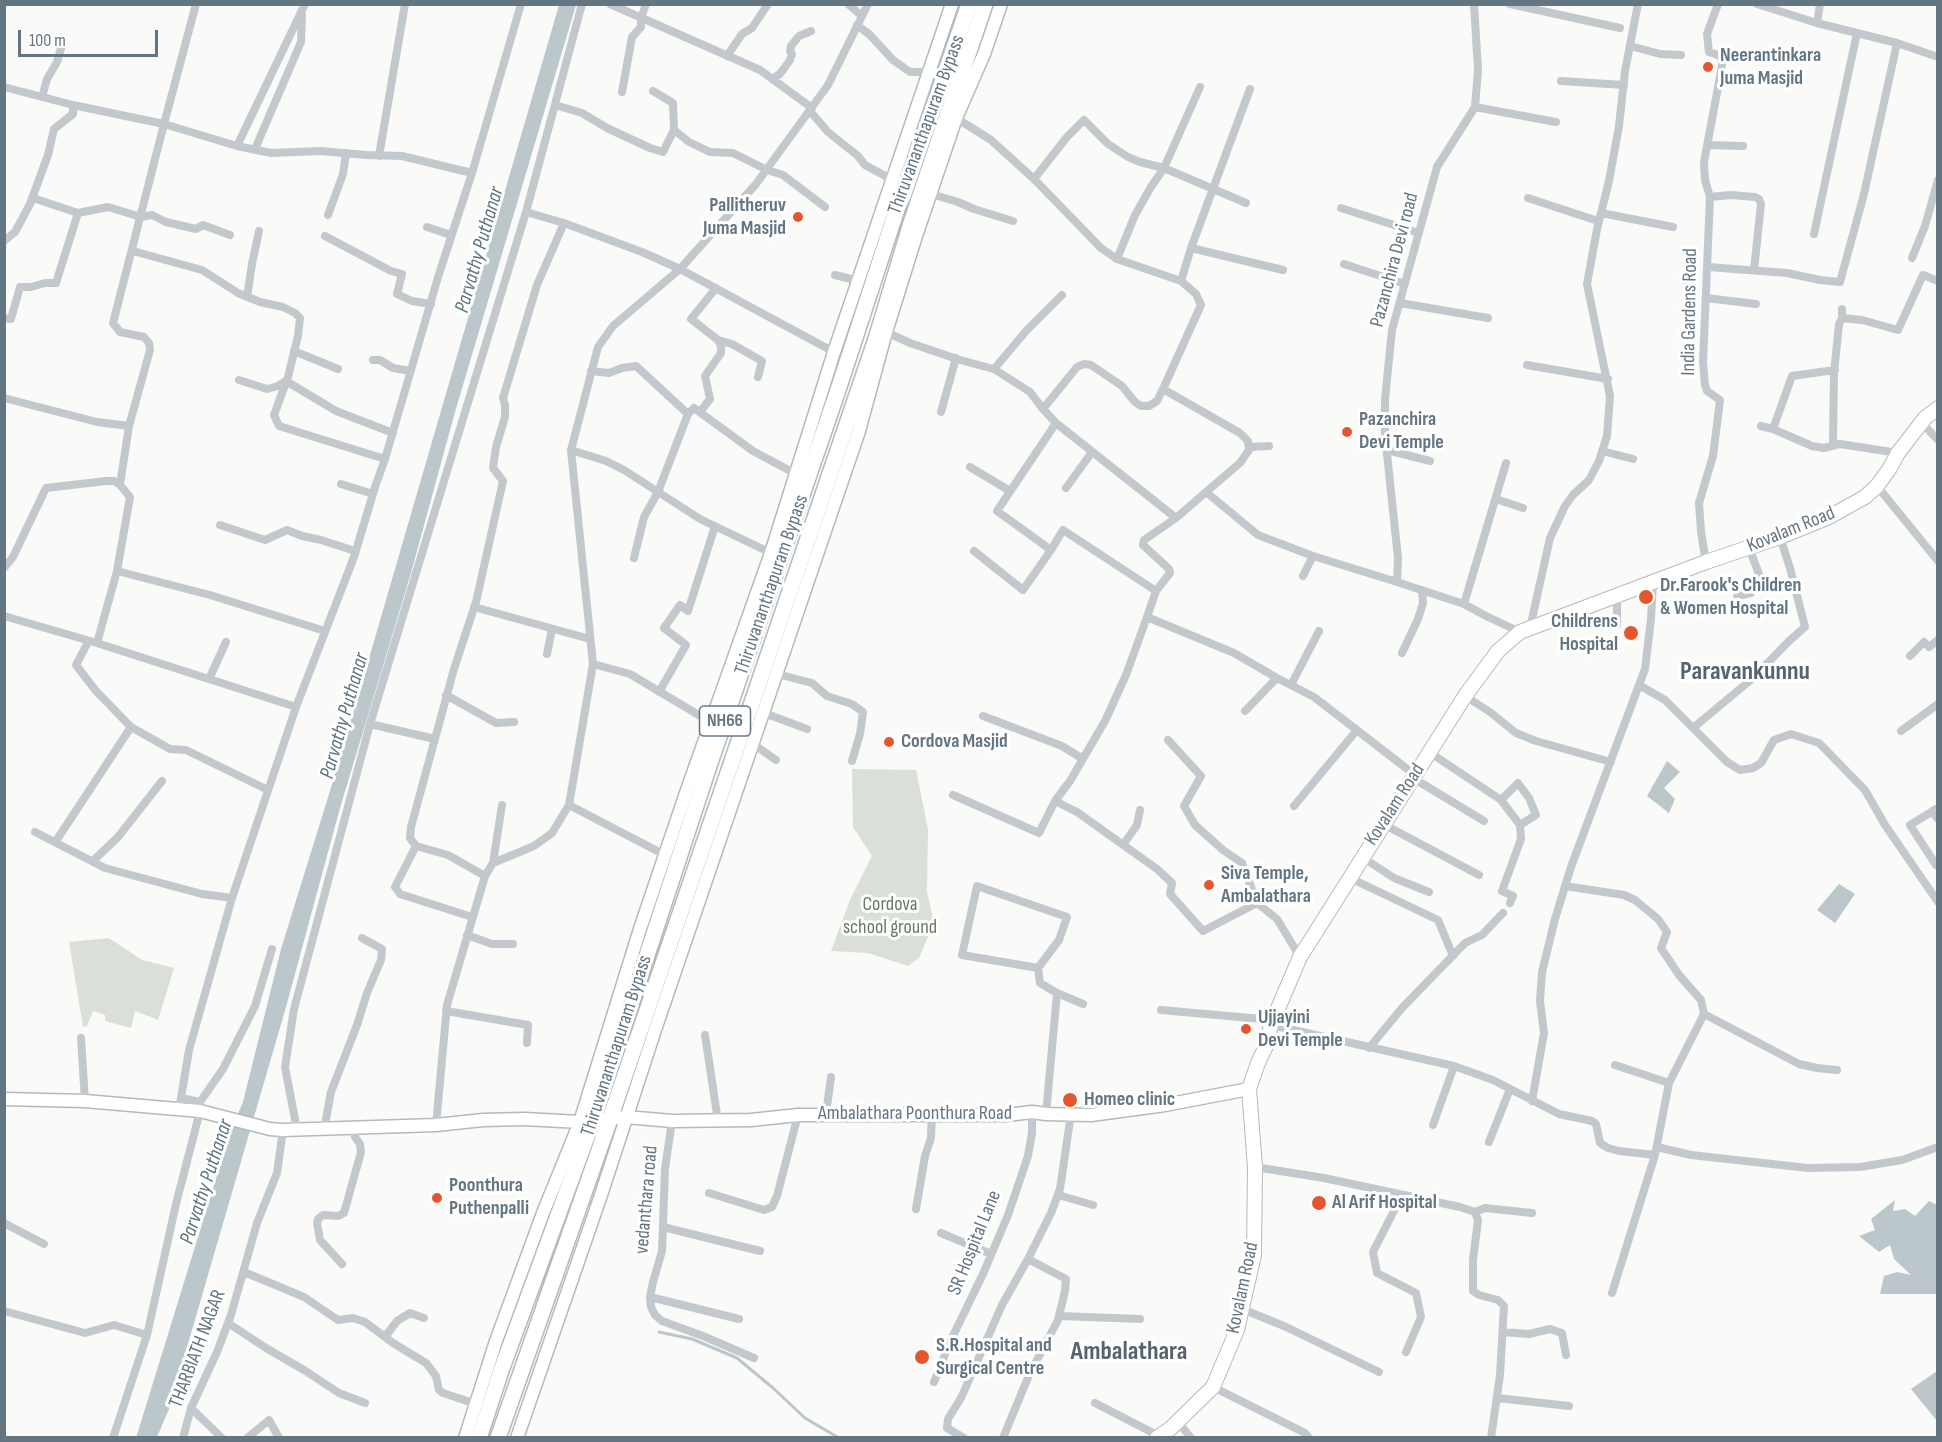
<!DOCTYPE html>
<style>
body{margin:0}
#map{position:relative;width:1942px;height:1442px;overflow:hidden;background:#fafaf8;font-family:"Sofia Sans Condensed",sans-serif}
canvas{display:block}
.frame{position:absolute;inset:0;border:6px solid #657683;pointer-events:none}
.scale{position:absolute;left:18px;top:30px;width:140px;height:27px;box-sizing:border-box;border:3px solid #657683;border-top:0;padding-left:8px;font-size:18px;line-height:21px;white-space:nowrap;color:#657683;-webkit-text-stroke:4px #fff;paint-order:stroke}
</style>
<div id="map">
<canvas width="1942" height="1442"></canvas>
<div class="frame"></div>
<div class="scale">100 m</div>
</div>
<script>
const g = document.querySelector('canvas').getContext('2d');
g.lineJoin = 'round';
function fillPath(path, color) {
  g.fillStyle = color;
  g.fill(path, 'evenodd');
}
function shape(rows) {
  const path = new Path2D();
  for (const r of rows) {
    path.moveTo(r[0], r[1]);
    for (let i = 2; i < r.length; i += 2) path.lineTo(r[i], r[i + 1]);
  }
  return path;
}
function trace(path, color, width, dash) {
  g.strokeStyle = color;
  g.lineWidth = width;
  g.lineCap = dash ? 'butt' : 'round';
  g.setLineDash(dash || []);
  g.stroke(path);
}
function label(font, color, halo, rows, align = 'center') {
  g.font = font + ' "Sofia Sans Condensed",sans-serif';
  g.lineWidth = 6;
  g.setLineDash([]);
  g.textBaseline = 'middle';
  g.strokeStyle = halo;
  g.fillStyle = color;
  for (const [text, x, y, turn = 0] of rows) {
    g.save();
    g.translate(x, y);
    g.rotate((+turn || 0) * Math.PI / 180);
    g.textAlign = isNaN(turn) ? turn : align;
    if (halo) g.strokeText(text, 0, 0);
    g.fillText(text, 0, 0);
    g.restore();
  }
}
const green = shape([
 [852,769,916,770,928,829,927,892,934,923,919,958,908,966,868,953,831,951,850,900,872,856,853,827],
 [109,938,142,960,174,968,158,1020,135,1011,131,1028,105,1021,105,1015,93,1011,87,1026,83,1027,69,942]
]);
const water = shape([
 [559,5,576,5,455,412,411,573,340,808,286,1007,169,1409,157,1437,136,1438,231,1130,243,1102,281,949,338,765],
 [1667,761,1680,772,1664,788,1675,799,1669,813,1647,796],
 [1839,884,1855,894,1835,923,1817,910],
 [1895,1200,1893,1211,1905,1209,1915,1216,1929,1201,1937,1205,1937,1294,1880,1294,1884,1276,1897,1272,1911,1275,1894,1259,1890,1245,1879,1252,1859,1236,1875,1230,1871,1219],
 [1937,1371,1937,1421,1911,1389]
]);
const stream = shape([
 [659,1332,692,1339,737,1358,773,1388,805,1418,839,1438]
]);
const street = shape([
 [610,4,760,70,812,108],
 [848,4,862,16],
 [1474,4,1478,70,1475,107,1437,167,1392,330,1385,399,1385,435,1398,558,1397,582,1464,604,1486,616,1520,632],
 [1510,4,1620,28],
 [1757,4,1817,23,1897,43,1938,57],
 [1817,23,1820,4],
 [857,25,870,35,893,60,910,72,929,72],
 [1630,46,1660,54,1681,55],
 [727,56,742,34,752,28,768,4],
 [772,79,780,74,790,60,792,54,790,51,791,46,799,36,811,31],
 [1561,81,1624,85],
 [4,87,73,105,164,124,237,146,271,153,320,151,366,155,402,156,472,173],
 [653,91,673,103,674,130],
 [622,92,632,37,641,27,641,18,646,4],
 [42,97,47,79,57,62,62,45],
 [555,105,582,113,607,128,650,148,663,152,674,130,689,142,710,152,733,153,767,170,783,175,825,207],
 [1475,107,1556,122],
 [810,111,828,132,858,156,865,165,891,179],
 [956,118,991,140,1034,179,1067,137,1084,120,1108,144,1128,157,1140,162,1164,168,1246,203],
 [1708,145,1743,146],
 [237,146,305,4],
 [255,149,301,42,302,15],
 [379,156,405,4],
 [1034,179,1101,248,1117,259],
 [931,194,958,202,974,209,1013,221],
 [1710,197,1731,195,1755,197,1759,199,1761,204,1754,270],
 [33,198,78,213,108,207,141,217,152,215,166,222,196,229,203,225,230,235],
 [1528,198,1598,221],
 [1341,208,1419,233],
 [526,212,564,223,642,252,680,269,834,352],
 [1601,213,1673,227],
 [328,215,343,174,346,153],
 [427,227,451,235],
 [1814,234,1857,33],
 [325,236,391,271,402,274,397,294,412,301,431,304],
 [4,241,15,232,30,204,48,155,54,129,73,114,73,105],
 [1191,248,1283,270],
 [133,251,202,270,238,293,260,302,283,307,295,313,300,318,298,336,288,377,274,415,279,426,385,459],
 [1912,258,1925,226,1938,180],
 [1344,264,1405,284],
 [1708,267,1787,273,1820,280,1840,282,1864,194,1897,43],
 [835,275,859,281],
 [1181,281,1117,259,1135,215,1151,187,1164,168,1200,87],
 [247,297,252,264,259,231],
 [1706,298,1756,304],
 [1400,303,1488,318],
 [4,318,11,319,20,287,31,287,45,283,56,283,78,213],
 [1842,318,1862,320,1898,330,1923,275,1938,281],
 [886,332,910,343,960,360,994,369,1030,392,1043,409,1077,367,1084,364,1091,365,1122,386,1135,402,1141,406,1149,406,1157,401,1163,389,1240,433,1248,441,1249,450,1240,463,1206,492,1258,535,1313,556,1397,582],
 [718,340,732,344,762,361,758,377],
 [294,351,338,369],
 [373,360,380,360,393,368,411,371],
 [1527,365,1608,379],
 [994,369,1027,330,1062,295],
 [591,371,609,373,622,368,636,366,688,414,694,408,753,451,796,474],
 [239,380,267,389,278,386,286,381,336,411,393,433],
 [1163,389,1201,305,1196,294,1181,281,1191,248,1250,89],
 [4,398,97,422,129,426],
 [1043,409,1056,423,1176,518],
 [700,412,710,399,705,376,721,353,721,346,718,340,691,319,716,288],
 [941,412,956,358],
 [1922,423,1938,440],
 [1761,426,1773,429,1812,446,1824,448,1840,444,1898,453],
 [1773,429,1792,376,1835,370],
 [1833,445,1834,373,1839,324,1842,318,1842,309],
 [1249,447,1269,446],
 [571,450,606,461,624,470,700,519,771,553],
 [1387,450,1430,461],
 [1602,451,1633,459],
 [970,467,1010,491],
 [341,484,373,494],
 [1877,486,1938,561],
 [1066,488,1092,452],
 [1496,499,1523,508],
 [220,525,265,540,287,530,302,536,321,540,355,551],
 [1051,550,997,511,1056,423],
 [974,551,1023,590,1051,550,1063,530,1156,591,1147,617],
 [634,558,644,517,658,492,688,414],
 [1706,562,1701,532,1699,503,1713,456,1720,400,1707,391,1705,385,1703,362,1710,197,1705,180,1704,162,1722,66,1722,59,1718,55,1709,52,1707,34,1718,4],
 [4,568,13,557,46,488,106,481,114,481,120,485],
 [117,571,210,595,325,631],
 [1303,576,1313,556],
 [1156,591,1170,573,1169,569,1143,545,1144,540,1176,518,1206,492],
 [1617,595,1617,625],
 [1737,596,1751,593,1757,581,1759,574,1749,548],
 [1464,604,1506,463],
 [474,607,590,639],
 [4,616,97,643,296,707],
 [1530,628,1550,538,1565,506,1573,495,1589,480,1599,461,1607,436,1610,396,1587,284,1597,229,1609,181,1619,126,1625,71,1638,4],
 [88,642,76,665,96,691,131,727,170,749,186,750,268,790],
 [97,643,117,571,130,497,120,485,129,426,150,350,149,343,144,337,120,332,113,323,164,124,196,4],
 [1402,653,1418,619,1423,603,1422,590],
 [547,654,552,629],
 [1910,656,1924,642,1929,647,1938,640],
 [593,664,630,674,712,723],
 [777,674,812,683,827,696,852,704,863,712,860,734,852,761],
 [209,679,226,642],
 [1291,685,1319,631],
 [1639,685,1665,700,1727,762,1740,770,1753,768,1761,763,1774,740,1791,734,1819,743,1865,790,1885,825,1938,902],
 [659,692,686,645,664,628,680,605,688,611,715,526],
 [446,695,496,723,514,722],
 [1465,696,1490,712,1516,733,1536,741,1611,762],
 [1245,711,1277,678],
 [764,713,807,729],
 [983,716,1062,746,1083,759],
 [370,724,435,739],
 [1693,728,1753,678,1789,641,1805,627,1790,568,1780,537],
 [1901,731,1938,704],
 [1168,740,1201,776,1184,806,1195,825,1223,850,1242,863,1257,903,1277,919,1300,957],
 [753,744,776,760],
 [1429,752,1501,800,1520,825,1521,839,1502,891,1513,896,1510,903],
 [1413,778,1484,821],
 [953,795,1039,833,1055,801],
 [1501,800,1518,783,1529,798,1536,815,1520,825],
 [569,805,665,855],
 [1294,806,1357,730],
 [1932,811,1938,819],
 [1383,824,1479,875],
 [35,832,105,868,202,894,232,898],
 [56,841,131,727],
 [1123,845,1137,825,1140,810],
 [416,846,395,887,400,894,472,917],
 [1362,857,1394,878,1429,892],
 [93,861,118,837,162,781],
 [493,863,502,805],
 [1936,865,1910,825,1938,808],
 [485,876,448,855,416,846,410,838,411,827,454,669,476,602,503,481,493,468,496,447,505,417,505,405,503,398,537,285,564,223],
 [1350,878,1438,920,1453,956],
 [1565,886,1624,895,1635,900,1658,919,1667,932,1661,948,1679,975,1701,1000,1704,1014,1669,1083,1655,1155,1612,1293],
 [1257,903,1203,931,1170,894,1172,883,1157,869,1077,812,1055,801,1070,781,1105,721,1126,675,1147,617,1234,653,1277,678,1314,697,1415,775],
 [467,935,492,944,513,944],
 [1038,968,1059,940,1067,917,977,886,962,955,1038,968,1040,983,1057,993],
 [1161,1010,1273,1020],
 [446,1011,528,1025,527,1043],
 [1704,1014,1799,1064,1817,1068,1837,1070],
 [1271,1025,1454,1066,1493,1080,1559,1114,1592,1121,1596,1124,1600,1143,1608,1148,1619,1151,1655,1155],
 [705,1035,718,1121],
 [81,1038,85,1101],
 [1369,1048,1402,1008,1465,943,1482,935,1503,913],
 [1615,1065,1669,1083],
 [181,1098,200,1102,223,1069,255,1006,272,949],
 [1532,1101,1544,1033,1540,1001,1542,972,1555,919,1571,867,1645,669,1651,619,1653,582],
 [179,1110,189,1050,232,898,296,707,354,557,375,487,385,459,439,274,472,173,521,4],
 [826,1114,831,1077],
 [1046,1114,1057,993,1083,1004],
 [672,1121,665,1169,662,1251,653,1282,650,1297,651,1307,655,1315,662,1321,703,1336,754,1358],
 [436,1125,447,1005,485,876,493,863,534,846,552,833,569,805,593,664,571,450,598,347,613,326,680,269,756,184,828,85,868,4],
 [1433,1125,1454,1066],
 [297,1130,285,1067,294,1009,370,724,526,212,582,4],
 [324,1130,331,1092,357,1025,367,993,381,960,382,949,362,938],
 [1489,1142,1510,1089],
 [1657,1147,1691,1155,1808,1168,1860,1167,1902,1160,1938,1147],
 [1255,1167,1324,1178,1460,1207,1475,1212,1478,1220,1473,1260,1473,1291,1479,1295,1498,1300,1504,1306,1500,1375,1491,1438],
 [709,1193,764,1210,772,1207,777,1196,798,1115],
 [1058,1195,1093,1205],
 [1402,1195,1373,1252,1377,1273,1416,1293,1421,1317,1406,1352],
 [916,1209,925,1156,931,1138,932,1114],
 [1475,1212,1485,1208,1532,1213],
 [4,1223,44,1244],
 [663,1227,760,1251],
 [941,1233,991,1254],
 [342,1264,320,1240,317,1223,318,1219,323,1215,338,1216,344,1213,361,1152,360,1144,355,1137,354,1127],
 [244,1272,304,1297,338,1320,353,1318,365,1322,393,1343,426,1363,436,1376,439,1390,443,1393,476,1404],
 [650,1297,739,1319],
 [1242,1309,1284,1326,1379,1372],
 [4,1311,85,1333,114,1325,147,1335],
 [1060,1316,1140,1319],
 [228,1323,266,1348,304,1370,339,1393,365,1403],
 [1503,1332,1529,1334,1550,1329,1562,1333,1566,1355],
 [385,1337,397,1321,410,1313,424,1318],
 [934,1382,950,1342,983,1274,1008,1215,1028,1156,1032,1133,1032,1112],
 [1213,1387,1305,1433,1309,1438],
 [1497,1398,1569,1406],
 [1095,1403,1159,1436],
 [191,1408,222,1438],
 [1178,1422,1191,1438],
 [113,1438,147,1335,176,1204,200,1111],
 [183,1438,191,1408,217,1352,231,1315,257,1223,277,1173,283,1130],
 [247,1438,269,1420,279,1438],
 [964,1438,947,1428,948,1419,961,1398,1002,1305,1028,1259],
 [1003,1438,1029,1375,1058,1320,1065,1291,1066,1279,1028,1259,1051,1213,1060,1189,1071,1114]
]);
const secondary = shape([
 [4,1099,85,1101,200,1111,270,1129,283,1130,436,1125,483,1120,524,1119,580,1122,626,1117,672,1121,751,1120,798,1115,1007,1115,1032,1112,1046,1114,1091,1115,1165,1105,1249,1089],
 [465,1438,496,1341,543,1213,580,1122,640,929,686,793,771,553,834,352,952,4],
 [517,1438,600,1198,655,1030,859,431,886,332,916,236,956,118,984,54,1001,4]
]);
const primary = shape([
 [1157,1438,1171,1428,1213,1387,1237,1330,1254,1255,1255,1167,1249,1089,1258,1063,1266,1046,1271,1025,1300,957,1465,696,1498,651,1520,632,1706,562,1780,537,1829,517,1865,497,1877,486,1890,468,1898,453,1925,418,1938,408]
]);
const highway = shape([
 [479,1438,502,1368,593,1120,709,766,837,393,898,206,903,196,969,4],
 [498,1438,610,1119,876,339,911,223,985,4]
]);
const markers = [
 [1708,67,6,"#e4572e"],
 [798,217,6,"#e4572e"],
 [1347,432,6,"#e4572e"],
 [1646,597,8,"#e4572e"],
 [1631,633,8,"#e4572e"],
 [889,742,6,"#e4572e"],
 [1209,885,6,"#e4572e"],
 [1246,1029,6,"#e4572e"],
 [1070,1100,8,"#e4572e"],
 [437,1198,6,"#e4572e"],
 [1319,1203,8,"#e4572e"],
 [922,1357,8,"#e4572e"]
];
const shields = [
 [725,721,51]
];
const shieldNames = [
 ["NH66",725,721]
];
const poiNames = [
 ["Neerantinkara",1720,56],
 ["Juma Masjid",1720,79],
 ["Pallitheruv",786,206,"right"],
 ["Juma Masjid",786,229,"right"],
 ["Pazanchira",1359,420],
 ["Devi Temple",1359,443],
 ["Dr.Farook's Children",1660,586],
 ["& Women Hospital",1660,609],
 ["Childrens",1618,622,"right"],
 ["Hospital",1618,645,"right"],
 ["Cordova Masjid",901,742],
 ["Siva Temple,",1221,874],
 ["Ambalathara",1221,897],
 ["Ujjayini",1258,1018],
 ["Devi Temple",1258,1041],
 ["Homeo clinic",1084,1100],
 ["Poonthura",449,1186],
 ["Puthenpalli",449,1209],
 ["Al Arif Hospital",1332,1203],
 ["S.R.Hospital and",936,1346],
 ["Surgical Centre",936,1369]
];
const streetNames = [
 ["Thiruvananthapuram Bypass",927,125,-70],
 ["Pazanchira Devi road",1395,260,-75],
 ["India Gardens Road",1690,312,-89],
 ["Kovalam Road",1791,530,-22],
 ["Thiruvananthapuram Bypass",772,585,-71],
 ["Kovalam Road",1395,805,-57],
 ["Thiruvananthapuram Bypass",617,1046,-72],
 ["Ambalathara Poonthura Road",915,1114],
 ["vedanthara road",647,1200,-85],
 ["SR Hospital Lane",975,1243,-68],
 ["Kovalam Road",1243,1288,-78],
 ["THARBIATH NAGAR",198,1349,-69]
];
const parkNames = [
 ["Cordova",890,905],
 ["school ground",890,928]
];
const waterNames = [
 ["Parvathy Puthanar",480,250,-74],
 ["Parvathy Puthanar",345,716,-74],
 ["Parvathy Puthanar",207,1182,-72]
];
const districtNames = [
 ["Paravankunnu",1745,672],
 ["Ambalathara",1129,1352]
];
fillPath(green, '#dadfd7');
fillPath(water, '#bbc7cb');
trace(stream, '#bbc7cb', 3);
trace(secondary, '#b3babf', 15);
trace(primary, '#b5babe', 16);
trace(highway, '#b4b9bd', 18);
trace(street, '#c3c8cc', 8);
trace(secondary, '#fff', 12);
trace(primary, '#fff', 14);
trace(highway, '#fff', 15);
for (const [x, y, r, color] of markers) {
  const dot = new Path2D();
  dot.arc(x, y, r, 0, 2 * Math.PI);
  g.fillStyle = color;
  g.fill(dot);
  trace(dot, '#fff', 2);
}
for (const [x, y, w] of shields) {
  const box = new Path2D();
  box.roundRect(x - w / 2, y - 15, w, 30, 4.5);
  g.fillStyle = '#fff';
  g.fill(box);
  trace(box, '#657683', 1.5);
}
label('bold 18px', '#657683', null, shieldNames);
label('bold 20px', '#657683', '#fff', poiNames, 'left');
label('20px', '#657683', '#fff', streetNames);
label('20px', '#687a64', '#fff', parkNames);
label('italic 21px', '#60757c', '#fff', waterNames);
label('bold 26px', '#57646e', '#fff', districtNames);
</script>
